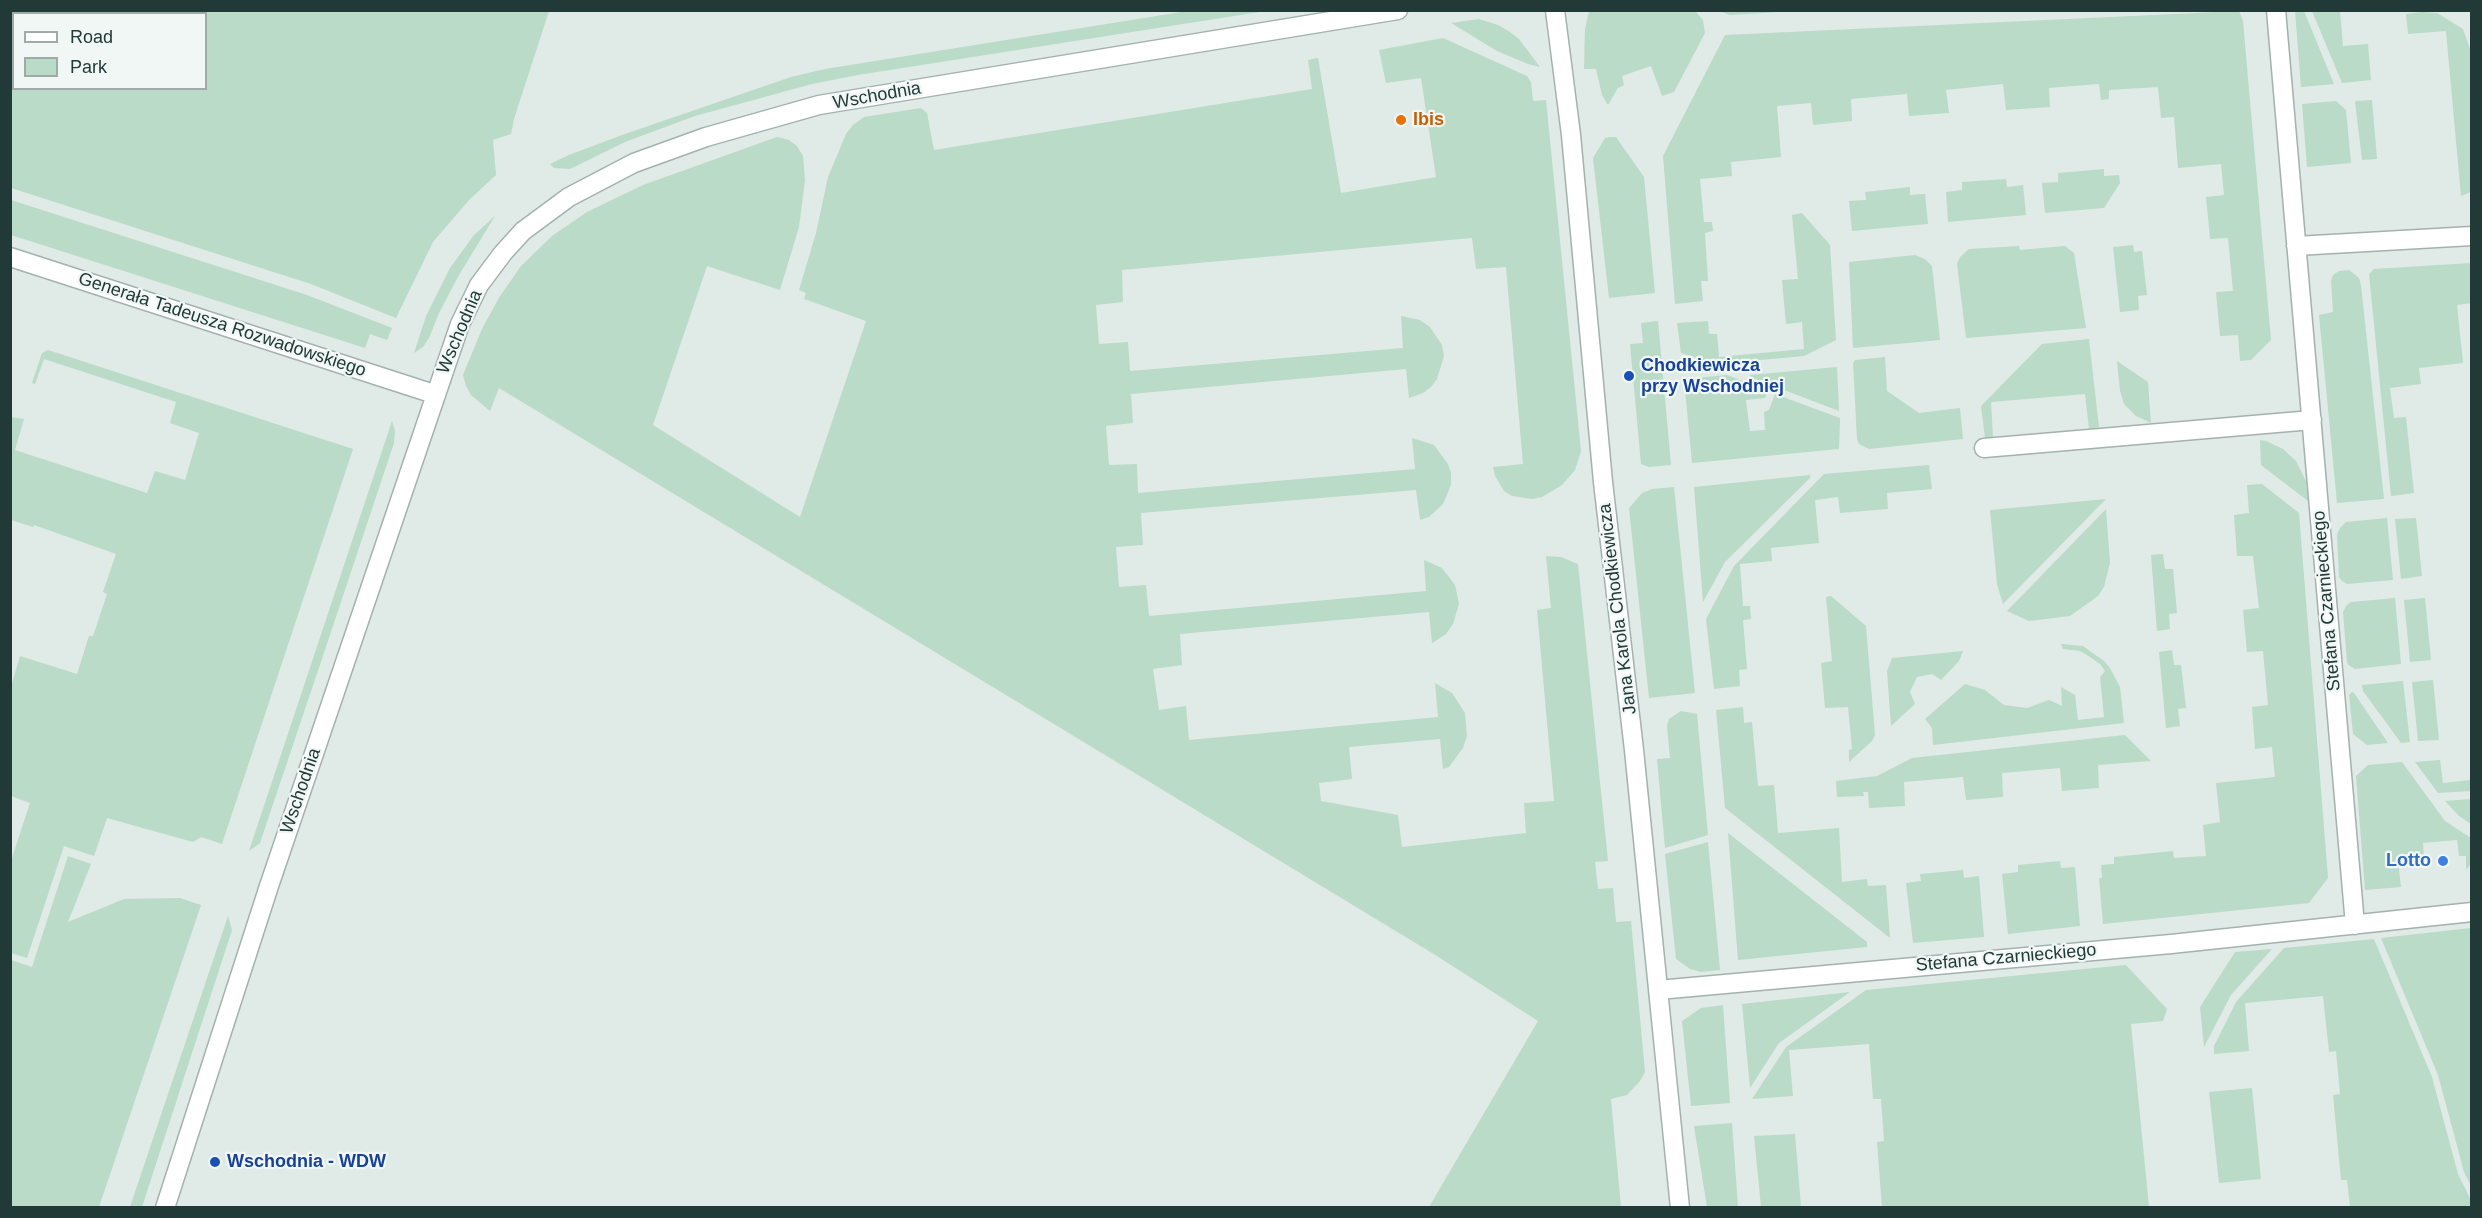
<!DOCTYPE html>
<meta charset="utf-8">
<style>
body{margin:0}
#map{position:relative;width:2482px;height:1218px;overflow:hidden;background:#e0eae7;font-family:Arial,sans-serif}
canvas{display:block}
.frame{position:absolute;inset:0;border:12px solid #223a37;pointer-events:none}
.legend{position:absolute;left:12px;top:12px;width:195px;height:78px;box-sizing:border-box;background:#f0f7f5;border:2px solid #9eaba9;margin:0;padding:8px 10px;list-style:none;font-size:18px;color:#223a37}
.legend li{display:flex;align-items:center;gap:12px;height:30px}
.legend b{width:30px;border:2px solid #9eaba9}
</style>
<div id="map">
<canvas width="2482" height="1218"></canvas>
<div class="frame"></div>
<ul class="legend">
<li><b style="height:8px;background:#fff"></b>Road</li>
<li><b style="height:16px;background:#badbc7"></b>Park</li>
</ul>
</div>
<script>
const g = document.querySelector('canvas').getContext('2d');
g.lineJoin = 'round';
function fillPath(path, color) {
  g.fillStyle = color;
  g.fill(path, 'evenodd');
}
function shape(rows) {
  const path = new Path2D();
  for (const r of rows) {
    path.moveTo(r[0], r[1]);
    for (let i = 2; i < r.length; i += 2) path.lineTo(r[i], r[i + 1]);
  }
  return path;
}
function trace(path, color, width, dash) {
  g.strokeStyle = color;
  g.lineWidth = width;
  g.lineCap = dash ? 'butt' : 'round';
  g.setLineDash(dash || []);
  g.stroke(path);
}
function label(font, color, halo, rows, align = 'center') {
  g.font = font + ' Arial,sans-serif';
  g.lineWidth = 4.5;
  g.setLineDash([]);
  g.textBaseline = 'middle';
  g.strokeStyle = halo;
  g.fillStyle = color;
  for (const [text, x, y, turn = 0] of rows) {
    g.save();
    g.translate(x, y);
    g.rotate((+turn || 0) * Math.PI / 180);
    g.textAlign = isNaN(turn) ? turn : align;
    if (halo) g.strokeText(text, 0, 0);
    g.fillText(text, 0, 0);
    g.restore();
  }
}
const green = shape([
 [1194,10,1266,11,858,75,812,84,695,116,625,142,570,169,554,168,550,164,569,155,622,135,791,77,825,69],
 [10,11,11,10,549,11,514,119,511,134,493,140,496,175,469,200,433,242,396,318,311,284,11,188],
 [14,14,206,14,206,88,14,88],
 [1589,11,1695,11,1703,20,1705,33,1674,92,1662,96,1651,66,1622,76,1624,85,1618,88,1608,105,1602,95,1596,69,1584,69,1585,29],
 [1719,11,1795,11,1730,15],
 [2239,11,2243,21,2271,340,2251,360,2240,361,2238,335,2220,336,2216,292,2233,291,2228,238,2210,239,2206,197,2224,195,2221,164,2178,168,2174,117,2161,118,2158,87,2109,90,2109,99,2101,100,2099,84,2049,88,2050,107,2006,110,2003,84,1946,90,1949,113,1909,116,1907,94,1851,99,1852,121,1813,125,1811,103,1777,106,1781,157,1731,162,1732,176,1700,179,1704,222,1712,222,1713,231,1705,233,1708,281,1701,281,1703,301,1675,304,1663,156,1725,35],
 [2295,11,2304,11,2334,84,2301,87],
 [2312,11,2340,11,2343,46,2368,44,2371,80,2342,83],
 [2422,12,2437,13,2463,29,2471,52,2471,192,2461,196,2446,31,2408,34,2406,14],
 [1479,19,1498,25,1510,32,1519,39,1540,67,1528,64,1497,51,1451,23],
 [1443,38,1527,76,1531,82,1533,101,1546,100,1581,451,1575,470,1562,485,1542,497,1532,499,1512,496,1504,491,1495,476,1493,467,1523,464,1506,267,1476,269,1472,238,1122,270,1123,302,1096,305,1099,344,1128,342,1130,371,1403,348,1401,316,1420,320,1430,327,1442,345,1444,356,1437,379,1431,387,1423,393,1409,398,1406,369,1131,394,1133,423,1106,426,1109,465,1137,464,1138,493,1415,469,1412,438,1434,445,1448,464,1451,473,1451,485,1443,504,1429,517,1420,520,1416,490,1141,513,1143,545,1116,547,1119,587,1146,585,1149,616,1426,591,1424,560,1442,568,1455,585,1459,604,1453,624,1446,634,1432,643,1429,612,1180,634,1182,665,1153,669,1159,710,1186,706,1189,740,1438,717,1435,683,1452,693,1465,713,1467,736,1463,748,1449,767,1443,769,1440,739,1349,747,1352,779,1319,783,1321,801,1398,815,1402,847,1526,833,1524,803,1554,801,1537,610,1551,608,1546,556,1561,557,1578,564,1608,861,1595,862,1598,889,1613,888,1616,922,1631,921,1645,1072,1640,1081,1627,1095,1611,1099,1621,1207,1429,1207,1538,1021,1437,956,499,388,490,411,471,395,466,386,463,375,482,329,500,296,521,266,552,236,587,212,643,185,777,137,789,140,797,146,803,156,805,180,799,227,780,290,707,266,653,425,800,517,866,321,804,299,806,293,799,290,816,233,828,177,846,134,853,125,864,117,921,108,927,113,934,150,1312,89,1308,60,1318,58,1341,193,1436,177,1421,78,1386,83,1379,50],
 [2372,100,2377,159,2362,160,2355,101],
 [2336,101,2346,110,2351,163,2307,167,2302,104],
 [1610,137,1616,137,1644,177,1655,293,1609,298,1593,158,1605,138],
 [2104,169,2104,176,2119,175,2120,183,2104,208,2045,213,2042,183,2058,182,2058,173],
 [2006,179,2007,187,2023,185,2026,215,1948,222,1946,192,1962,190,1962,182],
 [1910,187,1910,195,1925,194,1928,224,1852,231,1849,201,1866,200,1865,192],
 [11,200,307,295,392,328,387,340,370,334,365,348,11,235],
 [1802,213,1830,245,1836,340,1804,356,1716,364,1681,353,1677,323,1708,321,1709,334,1717,334,1719,357,1804,349,1802,322,1786,324,1782,280,1798,279,1792,215],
 [495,216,459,275,439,313,429,338,423,347,414,353,426,316,450,268,474,235],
 [2133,245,2134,252,2142,251,2147,295,2138,296,2139,310,2120,312,2113,247],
 [2019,246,2020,250,2065,246,2074,253,2086,328,1966,338,1957,264,1960,257,1969,249],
 [1915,255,1925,259,1932,266,1940,340,1853,348,1849,262],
 [2471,263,2471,303,2457,305,2463,363,2419,368,2421,384,2390,388,2394,418,2406,417,2414,493,2391,496,2369,274,2374,269],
 [2349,270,2359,278,2361,285,2384,499,2337,503,2319,315,2333,312,2331,281,2333,275,2339,271],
 [1658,321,1671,465,1649,467,1641,464,1630,344,1643,343,1641,323],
 [2089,339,2099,427,2089,429,2085,394,1991,402,1993,438,1985,438,1981,406,2042,344],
 [48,350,353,449,222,844,201,837,193,842,107,818,94,856,64,846,27,958,11,953,11,861,30,803,11,796,11,687,20,656,77,674,89,636,93,636,107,594,103,592,116,554,34,525,33,527,11,520,11,417,24,419,15,450,147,493,155,471,185,480,199,433,170,423,176,402,44,359,35,384,32,383,42,353],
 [1885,357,1887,391,1919,413,1960,408,1963,439,1869,449,1859,444,1857,439,1853,363,1855,360],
 [2117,361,2148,382,2151,423,2136,416,2124,404,2120,391],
 [1837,367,1839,411,1750,377,1750,375],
 [1727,375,1768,391,1765,398,1746,400,1750,431,1765,430,1764,412,1769,410,1775,394,1840,418,1839,449,1692,463,1684,379],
 [392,421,395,431,394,443,337,614,260,843,249,851],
 [2260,440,2266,441,2283,449,2296,461,2306,481,2308,501,2261,465],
 [1929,465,1932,489,1887,493,1888,509,1840,513,1838,497,1815,500,1819,543,1771,548,1772,561,1740,564,1743,606,1750,606,1751,619,1743,620,1747,669,1739,670,1740,686,1714,689,1706,619,1734,566,1824,474],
 [1810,475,1810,478,1725,562,1703,602,1694,487],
 [2262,484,2299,513,2328,878,2309,903,2103,924,2099,878,2102,878,2101,865,2114,864,2114,857,2173,851,2174,858,2206,856,2203,825,2220,822,2216,783,2275,777,2272,747,2255,749,2252,707,2268,705,2263,651,2247,652,2243,610,2259,608,2253,556,2237,556,2234,515,2249,513,2247,485],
 [1674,487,1695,693,1649,698,1629,508,1642,493,1652,489],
 [2106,499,2003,604,1997,584,1990,510],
 [2106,509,2110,563,2104,587,2098,596,2070,616,2029,621,2007,611],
 [2387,518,2393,580,2347,584,2342,581,2339,577,2337,534,2340,528,2346,522],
 [2416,518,2422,576,2401,579,2395,519],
 [2163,554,2165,569,2173,569,2177,613,2169,614,2170,629,2157,631,2151,555],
 [1831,596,1866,626,1875,735,1872,741,1849,762,1849,750,1852,749,1848,707,1825,708,1821,663,1832,661,1826,597],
 [2395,598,2401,664,2355,669,2350,666,2347,663,2343,612,2346,606,2351,602],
 [2425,598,2431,660,2410,662,2404,600],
 [2061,644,2083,646,2104,661,2110,668,2120,687,2124,723,1933,745,1932,728,1925,719,1965,684,1985,690,2004,705,2027,708,2049,700,2062,706,2061,687,2075,695,2078,720,2104,717,2100,677,2105,671,2100,664,2087,655,2080,651,2063,649],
 [2172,650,2174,665,2181,665,2186,708,2178,709,2180,726,2166,728,2159,652],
 [1963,651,1959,661,1941,680,1932,674,1917,677,1910,692,1915,704,1891,726,1887,671,1892,658],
 [2433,680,2439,740,2418,741,2412,682],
 [2403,681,2410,742,2401,743,2363,691,2362,685],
 [2352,692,2354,693,2388,743,2367,745,2353,734,2349,695],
 [1743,707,1744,723,1752,722,1758,786,1774,785,1778,833,1839,828,1842,882,1867,879,1868,886,1886,885,1890,938,1725,808,1716,710],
 [1681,711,1697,714,1708,835,1665,848,1657,759,1670,758,1667,726,1669,719],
 [2125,735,2151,761,2098,765,2099,788,2062,791,2060,768,2002,773,2003,797,1966,800,1963,777,1904,782,1905,806,1869,808,1868,792,1863,792,1864,796,1837,797,1836,781,1877,776,1912,758],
 [2440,760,2443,783,2471,780,2471,791,2438,793,2415,762],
 [2402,762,2445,821,2471,838,2471,864,2466,870,2466,856,2459,856,2457,840,2423,843,2424,859,2398,862,2401,887,2365,890,2356,776,2368,765],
 [2471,799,2471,824,2459,816,2445,801],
 [1728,833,1867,942,1867,947,1738,960],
 [1708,842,1720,970,1701,972,1690,969,1676,959,1665,854],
 [68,856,91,864,68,922,124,899,180,898,201,905,99,1207,11,1207,11,960,32,967],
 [2060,861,2061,868,2075,867,2080,926,2008,934,2002,874,2018,872,2018,865],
 [1963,870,1964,878,1979,876,1984,937,1913,943,1906,883,1921,881,1920,874],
 [228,916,232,930,142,1207,130,1207],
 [2471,928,2472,928,2471,1186,2464,1172,2438,1075,2381,938],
 [2374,939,2432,1077,2458,1174,2471,1200,2471,1207,2350,1207,2347,1180,2341,1180,2333,1095,2340,1094,2336,1051,2329,1052,2323,996,2245,1003,2249,1051,2214,1054,2214,1046,2236,1002,2284,948],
 [2272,949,2231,995,2204,1047,2200,1007,2235,952],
 [2126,965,2167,1009,2163,1021,2131,1024,2149,1207,1882,1207,1877,1142,1884,1141,1881,1099,1873,1099,1869,1044,1789,1050,1793,1096,1752,1099,1786,1047,1866,990],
 [1850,992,1779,1043,1750,1088,1742,1004],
 [1723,1005,1730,1103,1691,1106,1682,1021,1701,1008],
 [2252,1088,2261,1179,2219,1183,2209,1092],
 [1732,1123,1738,1207,1707,1207,1694,1126],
 [1795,1134,1801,1207,1761,1207,1754,1136]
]);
const minor = shape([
 [1555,10,1571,135,1603,482,1634,750,1680,1208],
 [2276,10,2355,925],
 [2296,246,2472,236],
 [10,257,434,394],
 [1984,448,2312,420],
 [1658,990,2171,944,2472,912],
 [165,1208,269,886,460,324,479,285,503,253,523,231,569,197,634,163,706,137,819,105,1398,10]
]);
const markers = [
 [1401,120,6,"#e8710a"],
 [1629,376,6,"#1a4fb4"],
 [2443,861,6,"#3f7fe0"],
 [215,1162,6,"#1a4fb4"]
];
const streetNames = [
 ["Wschodnia",877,96,-10],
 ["Generała Tadeusza Rozwadowskiego",222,325,18],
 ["Wschodnia",460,332,-67],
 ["Stefana Czarnieckiego",2327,601,-95],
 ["Jana Karola Chodkiewicza",1618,609,-97],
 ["Wschodnia",301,791,-71],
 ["Stefana Czarnieckiego",2006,958,-5]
];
const foodNames = [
 ["Ibis",1413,120]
];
const transitNames = [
 ["Chodkiewicza",1641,366],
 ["przy Wschodniej",1641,387],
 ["Wschodnia - WDW",227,1162]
];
const shopNames = [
 ["Lotto",2431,861]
];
fillPath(green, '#badbc7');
trace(minor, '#a3b2af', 21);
trace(minor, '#fff', 18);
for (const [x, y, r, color] of markers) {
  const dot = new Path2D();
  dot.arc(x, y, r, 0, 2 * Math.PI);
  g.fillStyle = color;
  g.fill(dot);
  trace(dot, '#f0f7f5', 2);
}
label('18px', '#223a37', '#f0f7f5', streetNames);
label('bold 18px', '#c56008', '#f0f7f5', foodNames, 'left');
label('bold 18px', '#164399', '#f0f7f5', transitNames, 'left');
label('bold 18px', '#366cbe', '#f0f7f5', shopNames, 'right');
</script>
